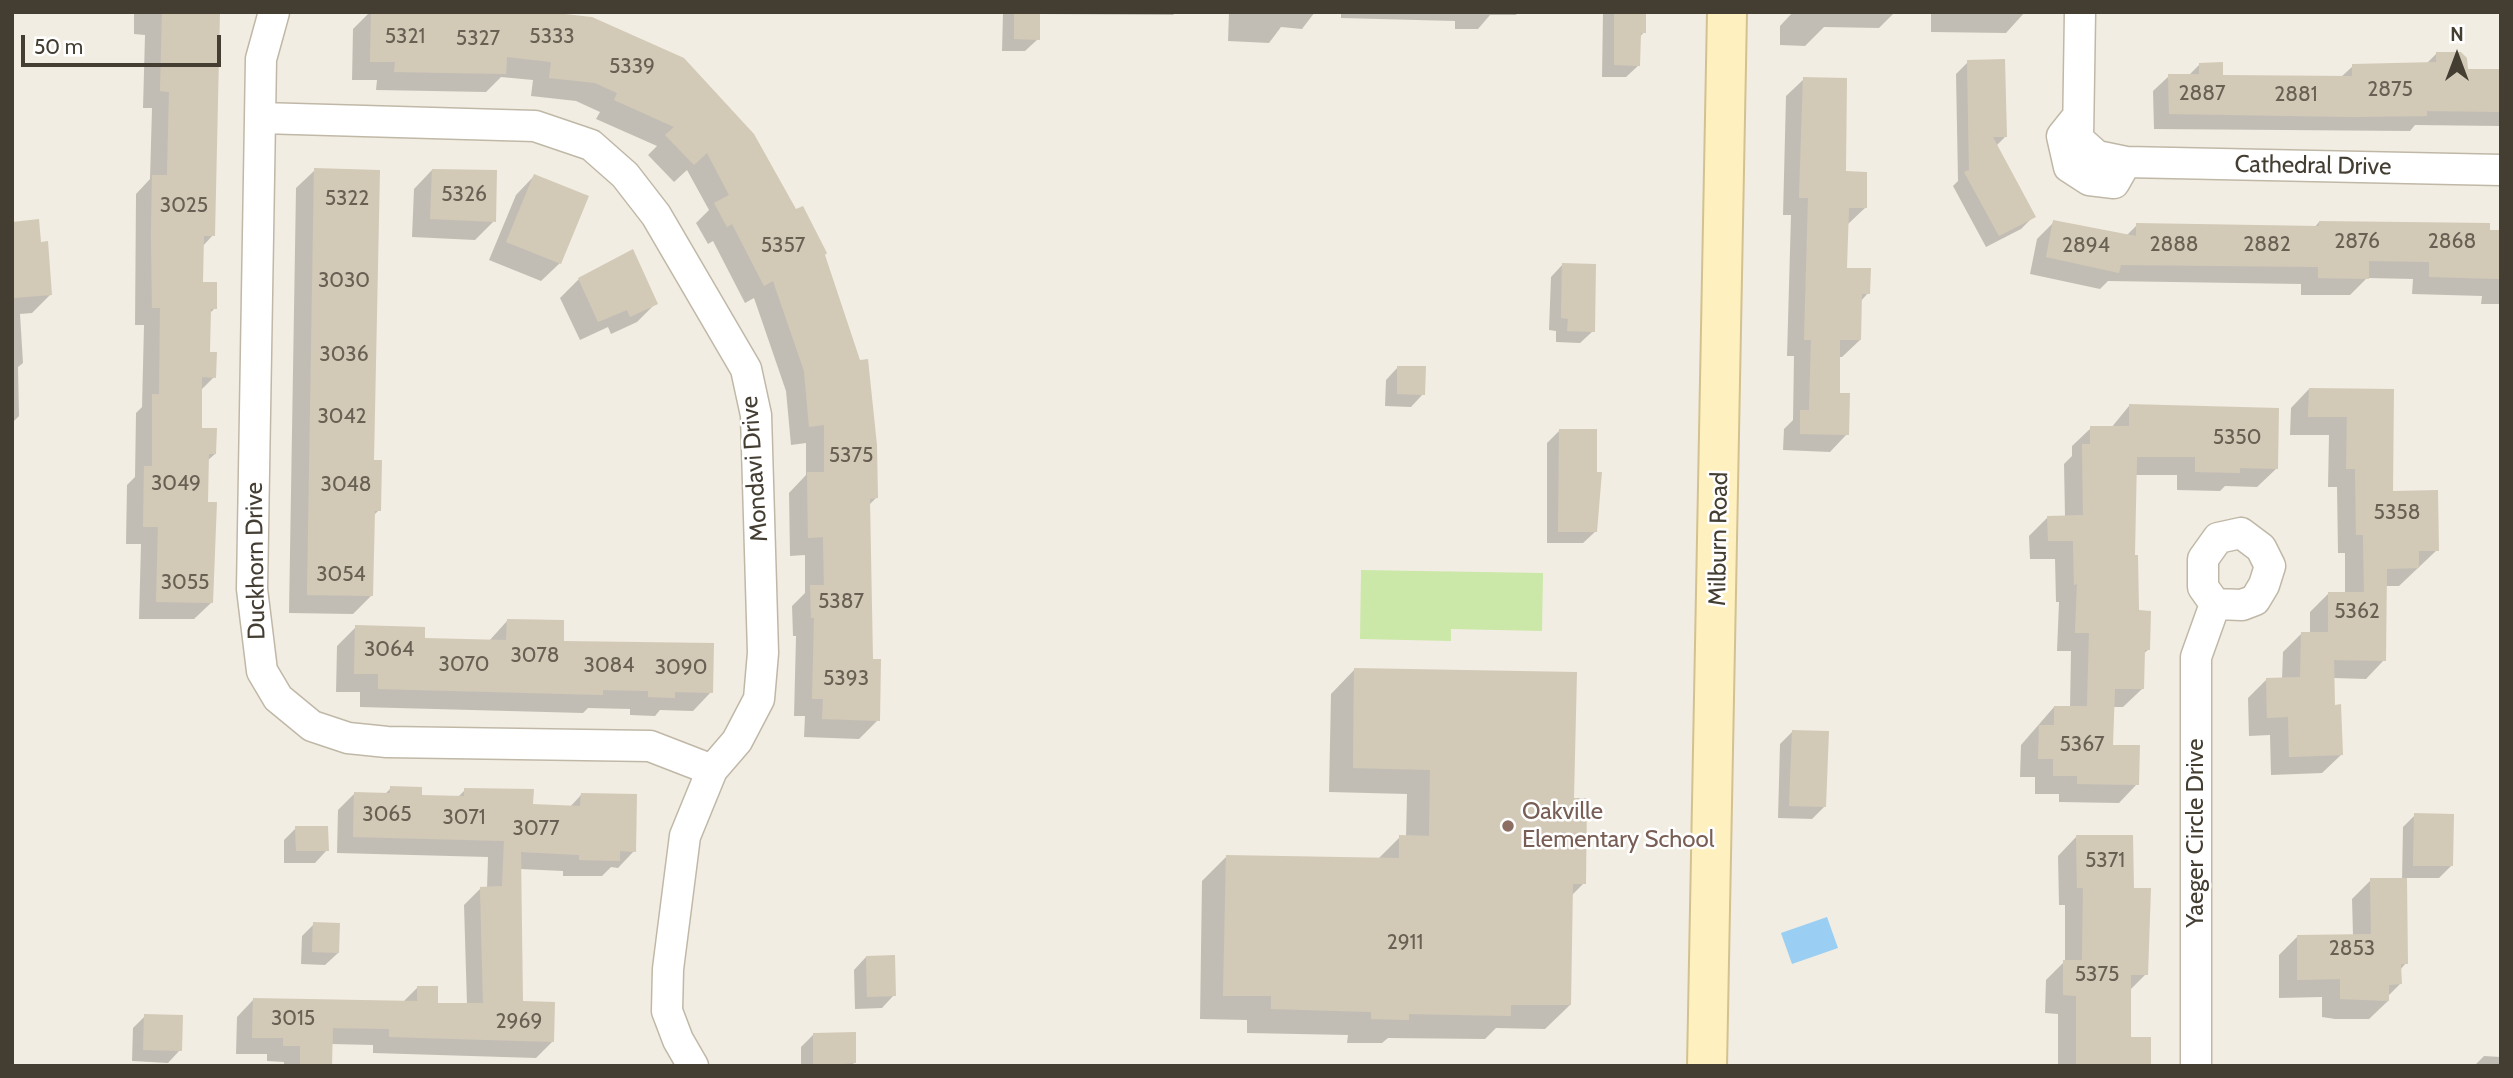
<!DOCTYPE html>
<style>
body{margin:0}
#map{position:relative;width:2513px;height:1078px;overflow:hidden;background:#f2ede2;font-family:Cabin,sans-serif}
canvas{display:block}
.frame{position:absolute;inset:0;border:14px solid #433d32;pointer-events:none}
.north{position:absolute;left:2422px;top:21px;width:70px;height:70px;-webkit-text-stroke:5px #fff;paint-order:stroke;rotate:0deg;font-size:19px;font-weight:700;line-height:28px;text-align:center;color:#433d32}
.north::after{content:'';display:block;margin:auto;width:24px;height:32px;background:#433d32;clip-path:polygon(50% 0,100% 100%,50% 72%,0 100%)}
.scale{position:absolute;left:21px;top:35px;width:200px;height:32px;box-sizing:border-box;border:4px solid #433d32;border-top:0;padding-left:9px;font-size:21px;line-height:24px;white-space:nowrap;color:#433d32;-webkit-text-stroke:5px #fff;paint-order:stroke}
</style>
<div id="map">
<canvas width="2513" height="1078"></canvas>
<div class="frame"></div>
<div class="north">N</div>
<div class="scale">50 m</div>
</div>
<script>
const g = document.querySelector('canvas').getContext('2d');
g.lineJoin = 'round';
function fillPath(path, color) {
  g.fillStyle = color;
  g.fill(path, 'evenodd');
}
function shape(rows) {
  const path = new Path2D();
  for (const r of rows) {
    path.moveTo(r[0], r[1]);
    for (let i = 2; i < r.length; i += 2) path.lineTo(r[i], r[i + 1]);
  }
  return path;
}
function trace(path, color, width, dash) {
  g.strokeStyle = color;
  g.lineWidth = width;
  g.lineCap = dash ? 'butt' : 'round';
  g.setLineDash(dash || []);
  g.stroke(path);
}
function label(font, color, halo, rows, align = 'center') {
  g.font = font + ' Cabin,sans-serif';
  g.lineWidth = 5;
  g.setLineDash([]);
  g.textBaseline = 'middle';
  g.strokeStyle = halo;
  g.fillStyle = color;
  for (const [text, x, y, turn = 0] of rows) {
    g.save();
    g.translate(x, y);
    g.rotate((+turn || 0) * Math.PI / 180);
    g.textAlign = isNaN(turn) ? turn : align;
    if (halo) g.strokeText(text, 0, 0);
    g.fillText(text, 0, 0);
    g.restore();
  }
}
const green = shape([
 [1361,570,1543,573,1542,631,1451,629,1451,641,1360,639]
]);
const water = shape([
 [1827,917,1838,948,1792,964,1781,933]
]);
const shadow = shape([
 [134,12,218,12,213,235,202,247,202,284,215,308,209,314,208,354,214,377,200,391,200,430,215,454,207,461,206,503,212,602,194,619,139,619,141,544,126,544,127,485,135,477,136,413,142,407,144,325,135,325,136,194,150,179,152,108,143,108,145,35,134,34],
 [370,12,520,15,795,212,823,255,876,498,869,505,872,661,878,720,859,739,804,737,805,716,794,716,796,636,793,636,792,606,805,593,805,555,790,556,789,493,806,475,806,443,791,445,786,391,754,298,745,303,713,241,708,244,696,223,709,210,687,170,674,182,648,155,657,146,596,119,600,112,576,101,531,96,533,80,501,77,486,92,376,90,377,80,352,80,353,29],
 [1003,12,1176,12,1173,15,1038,14,1038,39,1025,51,1002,51],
 [1229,12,1315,12,1302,29,1281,27,1269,43,1228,41],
 [1341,12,1518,12,1516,15,1490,15,1478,29,1455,29,1455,21,1341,18],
 [1603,12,1645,12,1644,32,1639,38,1639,65,1626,77,1602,77],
 [1793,12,1895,12,1879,28,1824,27,1805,46,1780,45,1780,26],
 [1931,12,2025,12,2006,33,1931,32],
 [2436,54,2466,71,2501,71,2501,126,2415,125,2410,131,2154,129,2153,91,2169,76,2188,76,2200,64,2221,77,2341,77,2353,66,2426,64],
 [1968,62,2005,137,1996,146,2034,216,2021,229,1986,247,1953,186,1958,181,1956,74],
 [1804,79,1844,173,1865,208,1847,225,1845,269,1868,293,1861,301,1860,340,1842,357,1838,357,1838,394,1847,434,1830,452,1783,450,1784,429,1793,420,1794,356,1787,356,1791,215,1783,215,1786,96],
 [315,170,379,510,373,516,372,595,353,614,289,613,296,188],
 [432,170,494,221,475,240,412,237,414,189],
 [534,176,560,263,541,281,489,260,516,195],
 [2054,222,2126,236,2137,225,2314,228,2319,222,2501,232,2501,304,2481,304,2482,296,2412,294,2413,279,2367,278,2350,295,2301,295,2301,284,2108,281,2100,289,2030,274,2037,239],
 [12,224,39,243,51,294,32,313,20,314,23,363,18,367,19,416,12,423],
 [1563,264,1593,331,1580,343,1556,342,1556,331,1549,330,1551,277],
 [579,279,656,303,637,322,611,334,608,327,580,340,560,298],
 [1398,367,1423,394,1411,407,1385,406,1386,380],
 [2309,389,2392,391,2391,493,2437,550,2399,586,2385,586,2384,660,2366,679,2333,678,2334,707,2341,755,2322,773,2271,775,2270,735,2249,736,2248,698,2267,679,2282,679,2283,652,2301,634,2310,634,2310,612,2329,593,2345,594,2345,553,2338,553,2337,487,2328,487,2329,435,2290,435,2291,408],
 [2129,406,2276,469,2257,487,2225,486,2220,491,2177,490,2177,475,2135,475,2133,556,2137,612,2149,649,2143,654,2142,689,2123,707,2112,707,2112,747,2137,784,2119,803,2059,802,2059,794,2035,794,2035,777,2020,777,2021,745,2054,707,2070,708,2071,651,2057,651,2059,602,2056,602,2055,559,2030,559,2029,536,2048,517,2065,517,2064,464,2072,456,2072,446,2091,428,2111,428],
 [1560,430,1596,531,1583,543,1547,543,1547,443],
 [507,621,562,642,711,692,693,711,660,710,655,716,630,715,630,709,588,708,583,713,360,707,360,692,336,692,337,646,356,627,423,640,489,641],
 [1355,669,1573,800,1584,883,1571,896,1570,1005,1545,1029,1496,1028,1485,1039,1388,1038,1382,1043,1347,1043,1348,1035,1247,1033,1247,1020,1200,1019,1202,881,1226,857,1378,859,1400,837,1406,837,1407,794,1329,792,1331,694],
 [1792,732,1825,806,1812,819,1778,818,1780,744],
 [391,788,420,797,457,798,465,790,532,806,569,808,581,795,634,851,618,868,611,867,602,876,563,876,563,871,520,869,521,1003,553,1041,536,1058,373,1053,373,1045,331,1044,330,1066,284,1066,284,1062,267,1061,267,1054,236,1054,237,1017,253,1000,402,1003,418,987,436,1005,467,1005,464,905,481,888,487,888,488,857,337,853,338,810,354,794,384,795],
 [2415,815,2451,866,2439,878,2405,878,2406,963,2400,970,2400,984,2388,996,2388,1001,2369,1019,2335,1019,2322,1017,2322,997,2279,998,2279,955,2297,937,2353,936,2352,899,2371,880,2402,880,2403,827],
 [296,828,327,850,315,863,284,863,284,840],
 [2076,837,2133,890,2146,974,2129,991,2129,1039,2149,1066,2058,1066,2058,1014,2045,1013,2046,980,2065,961,2065,905,2059,905,2058,856],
 [314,924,338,953,325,965,301,964,302,936],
 [866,957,894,995,882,1008,855,1009,854,970],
 [145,1016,180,1050,168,1063,132,1061,133,1028],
 [813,1035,854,1063,851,1066,801,1066,801,1047],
 [2484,1056,2501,1057,2501,1066,2474,1066]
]);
const building = shape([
 [162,12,220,12,215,236,204,236,203,282,217,282,217,309,211,309,210,352,217,352,216,378,202,377,202,428,217,428,216,454,209,454,208,502,217,502,213,603,156,602,158,527,143,527,144,466,152,466,152,394,159,394,160,308,152,308,151,235,152,175,167,175,169,92,160,91],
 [371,12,547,12,592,17,684,58,754,134,796,209,803,206,827,253,825,255,860,360,868,359,877,445,878,498,870,499,873,659,881,659,880,721,822,719,823,699,812,699,814,618,811,618,810,585,824,585,823,537,808,538,807,472,824,472,824,425,809,427,804,371,773,281,764,286,732,224,727,227,714,203,729,195,707,153,694,165,665,135,674,127,614,100,617,93,595,83,549,78,551,62,507,57,506,74,394,72,395,62,370,62],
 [1014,12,1040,12,1040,40,1014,39],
 [1614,12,1646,12,1646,33,1641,33,1640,66,1614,65],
 [2436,52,2461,52,2467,58,2468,69,2501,69,2501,112,2427,111,2427,116,2353,117,2169,114,2168,74,2199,74,2199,63,2223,62,2223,75,2352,76,2352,64,2436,62],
 [2005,59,2007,137,1993,137,2036,217,1999,236,1964,172,1969,170,1967,60],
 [1803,77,1847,78,1846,171,1867,172,1867,208,1849,208,1847,268,1871,268,1870,294,1862,294,1861,340,1840,340,1840,393,1850,393,1849,435,1800,434,1800,410,1809,410,1811,340,1804,340,1808,198,1799,198],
 [314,168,380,170,374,460,382,460,381,511,375,511,373,596,307,595],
 [432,169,497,170,496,222,430,219],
 [534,174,589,196,561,264,506,242],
 [39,219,41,242,48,241,52,295,12,298,12,222],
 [2053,220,2136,236,2136,223,2319,226,2319,221,2490,223,2490,230,2501,230,2501,279,2429,277,2429,262,2369,261,2369,279,2318,278,2318,267,2121,265,2119,273,2046,257],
 [633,249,658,304,630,317,627,310,598,322,578,278],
 [1562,263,1596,264,1595,332,1567,331,1568,319,1561,318],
 [1397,366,1426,366,1425,395,1397,394],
 [2309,388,2394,389,2393,491,2438,490,2439,551,2419,551,2419,568,2387,569,2386,661,2334,660,2335,705,2341,704,2343,755,2289,757,2288,717,2267,718,2266,678,2300,677,2301,632,2328,632,2328,592,2364,592,2363,535,2356,535,2355,469,2346,469,2347,417,2308,417],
 [2129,404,2279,408,2278,469,2240,468,2240,473,2195,472,2195,457,2137,457,2135,555,2138,555,2139,610,2151,611,2150,650,2145,650,2144,689,2115,689,2113,745,2140,745,2139,785,2077,784,2077,776,2053,776,2053,759,2038,759,2039,725,2054,725,2054,706,2087,706,2089,633,2075,633,2077,584,2074,585,2073,541,2048,541,2047,516,2083,515,2082,444,2090,444,2090,426,2129,426],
 [1559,429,1597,429,1597,472,1602,472,1597,532,1558,532],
 [507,619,564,620,564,641,714,643,713,693,675,692,675,698,648,697,648,691,603,690,603,695,378,689,378,674,354,674,355,625,425,627,425,638,506,640],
 [1354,668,1577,672,1574,798,1587,798,1586,884,1573,884,1571,1005,1511,1005,1511,1016,1409,1014,1409,1020,1371,1019,1371,1012,1271,1009,1271,996,1223,996,1226,855,1399,858,1399,835,1429,836,1430,770,1353,768],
 [1792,730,1829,731,1826,807,1789,806],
 [390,786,422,787,422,795,464,796,464,788,534,789,533,804,580,806,581,793,637,794,636,852,620,851,620,861,579,860,579,855,521,852,523,1001,555,1002,554,1042,389,1037,389,1029,333,1028,332,1066,300,1066,300,1046,283,1046,283,1038,252,1038,253,998,417,1001,417,986,438,986,438,1003,483,1003,480,887,502,886,504,841,353,837,354,792,390,793],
 [2414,813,2454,814,2453,866,2413,866],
 [295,826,328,826,329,851,296,851],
 [2076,835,2133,835,2134,888,2151,888,2148,975,2131,975,2131,1037,2151,1037,2151,1066,2076,1066,2076,996,2063,995,2063,960,2082,960,2083,888,2077,888],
 [2370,878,2407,878,2408,964,2401,964,2402,984,2389,985,2389,1001,2340,999,2340,979,2297,980,2297,935,2371,934],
 [313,922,340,923,339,953,312,952],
 [895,955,896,996,867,997,866,956],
 [144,1014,183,1015,182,1051,143,1050],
 [856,1032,856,1063,813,1066,813,1033]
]);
const street = shape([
 [274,12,261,59,252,589,262,671,278,698,312,726,348,738,387,742,650,746,712,770],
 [2080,12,2078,139,2097,156,2126,162,2501,170],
 [261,118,535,126,591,145,625,175,656,215,746,369,756,415,763,653,759,699,737,741,712,770,685,836,668,969,667,1011,678,1040,693,1066],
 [2074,121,2062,136,2069,167,2089,180,2114,183,2126,162],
 [2241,533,2261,548,2270,566,2264,585,2255,600,2242,605,2215,604,2203,587,2203,559,2218,538,2241,533],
 [2196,1066,2196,657,2215,604]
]);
const secondary = shape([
 [1707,1066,1727,12]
]);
const markers = [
 [1508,826,7,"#8d6e63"]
];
const numberNames = [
 ["5321",405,37],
 ["5333",552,37],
 ["5327",478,39],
 ["5339",632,67],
 ["2875",2390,90],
 ["2887",2202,94],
 ["2881",2296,95],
 ["5326",464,195],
 ["5322",347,199],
 ["3025",184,206],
 ["2876",2357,242],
 ["2868",2452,242],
 ["2888",2174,245],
 ["2882",2267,245],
 ["5357",783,246],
 ["2894",2086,246],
 ["3030",344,281],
 ["3036",344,355],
 ["3042",342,417],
 ["5350",2237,438],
 ["5375",851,456],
 ["3049",176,484],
 ["3048",346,485],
 ["5358",2397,513],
 ["3054",341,575],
 ["3055",185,583],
 ["5387",841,602],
 ["5362",2357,612],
 ["3064",389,650],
 ["3078",535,656],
 ["3070",464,665],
 ["3084",609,666],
 ["3090",681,668],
 ["5393",846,679],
 ["5367",2082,745],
 ["3065",387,815],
 ["3071",464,818],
 ["3077",536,829],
 ["5371",2105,861],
 ["2911",1405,943],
 ["2853",2352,949],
 ["5375",2097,975],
 ["3015",293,1019],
 ["2969",519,1022]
];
const streetNames = [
 ["Cathedral Drive",2313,166,1],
 ["Mondavi Drive",755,469,-94],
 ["Milburn Road",1719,539,-89],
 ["Duckhorn Drive",256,561,-91],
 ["Yaeger Circle Drive",2196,833,-90]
];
const educationNames = [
 ["Oakville",1522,812],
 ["Elementary School",1522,840]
];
fillPath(green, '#cbe8a8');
fillPath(water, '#9acef2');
fillPath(shadow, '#0003');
fillPath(building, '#d3c9b7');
trace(street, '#c0b8a7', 33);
trace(secondary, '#d3c28f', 42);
trace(street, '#fff', 30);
trace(secondary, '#fff0bf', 38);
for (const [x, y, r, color] of markers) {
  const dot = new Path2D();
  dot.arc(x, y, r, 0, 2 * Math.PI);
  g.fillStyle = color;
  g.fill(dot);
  trace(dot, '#fff', 2.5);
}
label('21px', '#676053', null, numberNames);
label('24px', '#433d32', '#fff', streetNames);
label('24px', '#785e54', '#fff', educationNames, 'left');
</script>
